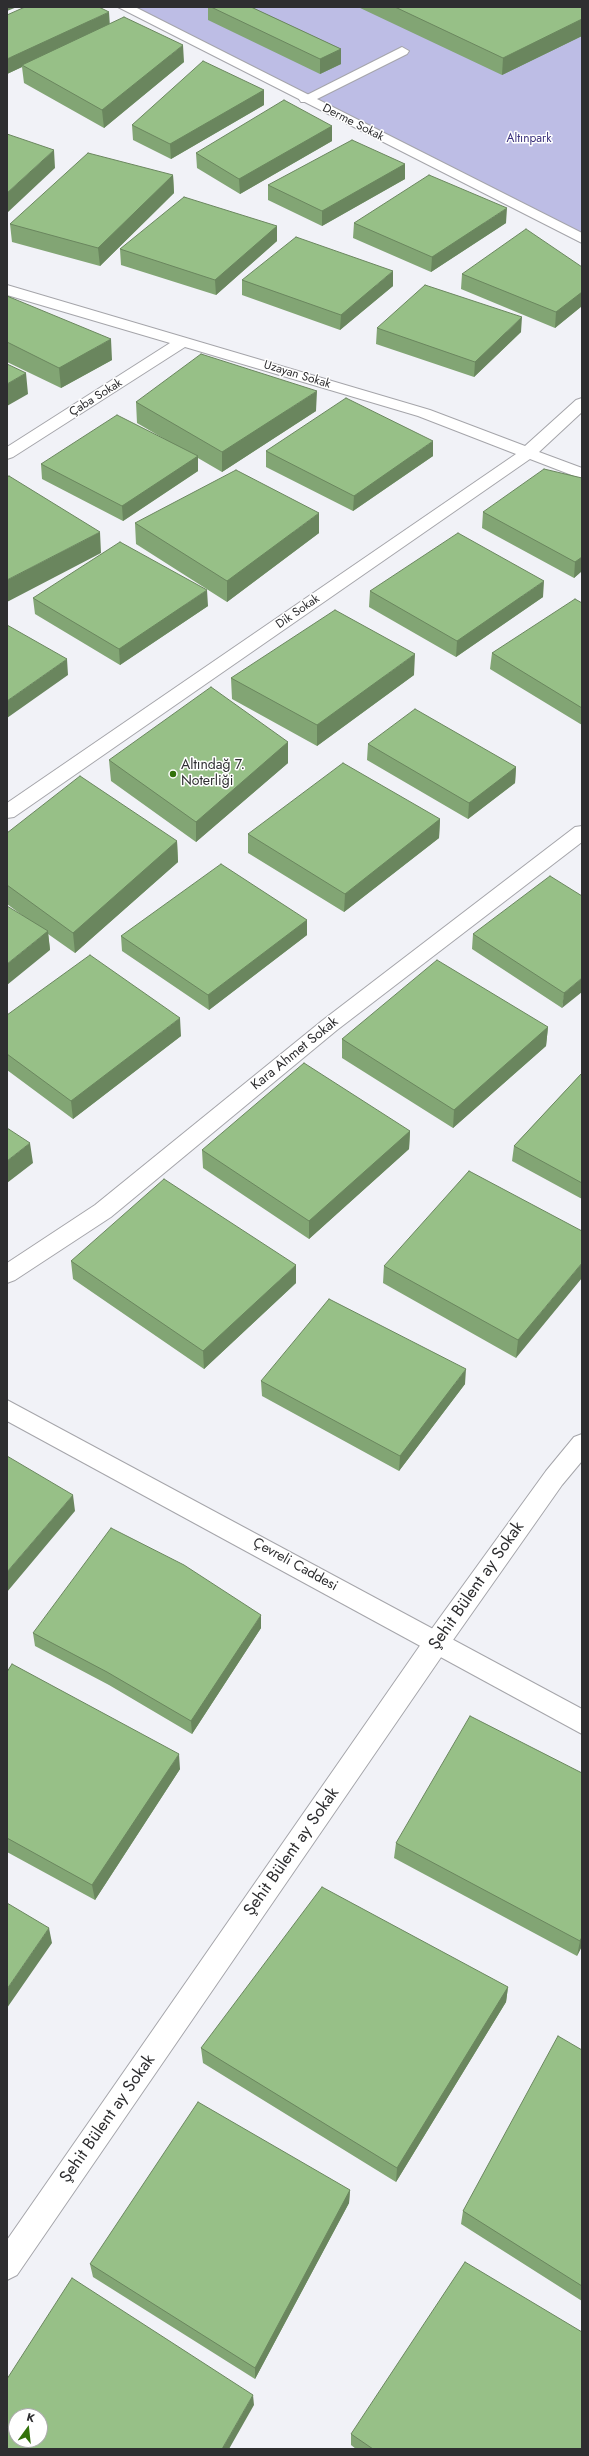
<!DOCTYPE html>
<meta charset="utf-8">
<style>
body{margin:0}
#map{position:relative;width:589px;height:2456px;overflow:hidden;background:#f1f2f7;font-family:Jost,sans-serif}
canvas{display:block}
.frame{position:absolute;inset:0;border:8px solid #2e2e30;pointer-events:none}
.north{position:absolute;left:8px;top:2408px;width:40px;height:40px;box-sizing:border-box;background:#fff;border:1px solid #ababac;border-radius:50%;rotate:15deg;font-size:11px;font-weight:700;line-height:16px;text-align:center;color:#2e2e30}
.north::after{content:'';display:block;margin:auto;width:14px;height:18px;background:#33720b;clip-path:polygon(50% 0,100% 100%,50% 72%,0 100%)}
</style>
<div id="map">
<canvas width="589" height="2456"></canvas>
<div class="frame"></div>
<div class="north">K</div>
</div>
<script>
const g = document.querySelector('canvas').getContext('2d');
g.lineJoin = 'round';
function fillPath(path, color) {
  g.fillStyle = color;
  g.fill(path, 'evenodd');
}
function shape(rows) {
  const path = new Path2D();
  for (const r of rows) {
    path.moveTo(r[0], r[1]);
    for (let i = 2; i < r.length; i += 2) path.lineTo(r[i], r[i + 1]);
  }
  return path;
}
function trace(path, color, width, dash) {
  g.strokeStyle = color;
  g.lineWidth = width;
  g.lineCap = dash ? 'butt' : 'round';
  g.setLineDash(dash || []);
  g.stroke(path);
}
function label(font, color, halo, rows, align = 'center') {
  g.font = font + ' Jost,sans-serif';
  g.lineWidth = 3;
  g.setLineDash([]);
  g.textBaseline = 'middle';
  g.strokeStyle = halo;
  g.fillStyle = color;
  for (const [text, x, y, turn = 0] of rows) {
    g.save();
    g.translate(x, y);
    g.rotate((+turn || 0) * Math.PI / 180);
    g.textAlign = isNaN(turn) ? turn : align;
    if (halo) g.strokeText(text, 0, 0);
    g.fillText(text, 0, 0);
    g.restore();
  }
}
const green = shape([
 [125,7,582,7,582,239]
]);
const service = shape([
 [402,47,409,51,407,54,311,102,301,102,299,99,402,47]
]);
const minor = shape([
 [118,7,135,7,582,233,582,243,118,7],
 [7,285,430,410,525,446,576,400,582,398,582,412,539,452,582,468,582,479,530,459,14,817,7,818,7,803,516,454,418,416,185,347,13,457,7,459,7,447,170,343,7,295,7,285],
 [582,826,582,842,337,1030,111,1217,15,1280,7,1283,7,1263,95,1205,323,1020,575,827,582,826],
 [582,1434,582,1461,562,1485,446,1650,17,2275,7,2280,7,2240,428,1634,546,1471,574,1437,582,1434]
]);
const secondary = shape([
 [7,1400,582,1709,582,1734,7,1421,7,1400]
]);
const wall = shape([
 [25,7,109,24,184,62,104,128,24,83,22,67,7,74],
 [208,7,251,7,341,49,341,64,320,74,208,20],
 [358,7,582,7,582,36,502,75],
 [264,90,264,105,171,159,133,140,132,125],
 [332,126,332,141,240,194,197,168,196,153],
 [405,164,405,179,322,226,268,200,268,185],
 [173,175,174,193,100,266,12,242,10,224],
 [354,223,506,223,431,272,353,238],
 [277,226,277,241,216,295,121,265,120,249],
 [582,267,582,306,555,328,461,289,462,274],
 [242,280,393,286,340,330,242,295],
 [7,296,112,360,61,388,7,362],
 [377,328,521,332,474,377,376,344],
 [136,402,316,411,222,472,198,458,198,471,123,521,42,479,41,464,166,440,137,423],
 [266,451,433,456,353,511,266,467],
 [582,478,582,571,574,578,482,528,483,512],
 [135,523,319,533,227,602,136,544],
 [370,591,543,597,456,657,369,607],
 [33,598,208,606,120,665,35,614],
 [582,603,582,725,490,669,492,653],
 [414,675,317,746,232,699,231,678],
 [288,742,288,763,196,842,111,781,109,760],
 [368,744,516,767,515,783,468,819,367,760],
 [440,819,439,838,344,912,248,853,248,834],
 [7,833,177,841,178,862,75,953,48,934,50,950,27,919,7,904],
 [582,853,582,863,581,862],
 [582,896,562,1008,472,949,473,934],
 [307,920,307,935,209,1010,122,951,121,936],
 [7,1015,181,1036,73,1119,7,1070],
 [548,1027,546,1046,453,1128,342,1058,342,1039],
 [582,1073,582,1199,512,1161,514,1146],
 [410,1131,409,1149,309,1239,203,1168,202,1150],
 [582,1231,516,1358,383,1283,384,1266],
 [71,1261,296,1283,204,1369,73,1279],
 [261,1381,465,1384,399,1471,262,1396],
 [261,1628,192,1734,109,1685,35,1646,33,1633],
 [7,1672,180,1769,95,1900,7,1852],
 [582,1773,582,1946,577,1956,394,1858,396,1843],
 [508,1987,506,2002,396,2182,203,2063,201,2048],
 [582,2050,582,2301,461,2224,463,2211],
 [350,2190,349,2203,255,2379,93,2277,90,2264],
 [351,2434,582,2449,356,2449,351,2445]
]);
const shadedWall = shape([
 [7,7,17,7,7,11],
 [109,12,110,27,22,65,22,67,7,74,7,59],
 [582,19,582,36,502,75,503,58],
 [183,45,184,62,104,128,102,110],
 [341,49,341,64,320,74,320,59],
 [264,90,264,105,171,159,170,144],
 [332,126,332,141,240,194,239,179],
 [54,150,55,168,7,213,7,193],
 [405,164,405,179,322,226,322,211],
 [173,175,174,193,100,266,98,248],
 [507,208,506,223,431,272,432,257],
 [277,226,277,241,216,295,215,280],
 [393,271,393,286,340,330,341,315],
 [582,292,582,306,555,328,556,312],
 [522,317,521,332,474,377,475,362],
 [111,339,112,360,61,388,59,368],
 [26,373,28,394,7,406,7,384],
 [317,391,316,411,222,472,222,452],
 [433,441,433,456,353,511,354,496],
 [198,456,198,471,123,521,122,506],
 [319,513,319,533,227,602,227,581],
 [100,532,101,553,7,602,7,580],
 [582,557,582,571,574,578,575,562],
 [544,581,543,597,456,657,457,641],
 [207,590,208,606,120,665,119,649],
 [415,654,414,675,317,746,317,725],
 [67,659,68,675,7,718,7,701],
 [288,742,288,763,196,842,196,822],
 [516,767,515,783,468,819,469,803],
 [440,819,439,838,344,912,345,894],
 [177,841,178,862,75,953,73,933],
 [307,920,307,935,209,1010,208,995],
 [48,931,50,950,7,985,7,964],
 [582,978,582,992,562,1008,564,993],
 [180,1018,181,1036,73,1119,71,1101],
 [548,1027,546,1046,453,1128,454,1110],
 [410,1131,409,1149,309,1239,309,1221],
 [30,1143,33,1163,7,1183,7,1161],
 [582,1263,582,1278,516,1358,518,1340],
 [296,1265,296,1283,204,1369,203,1351],
 [466,1369,465,1384,399,1471,400,1456],
 [73,1495,75,1511,7,1592,7,1572],
 [261,1615,261,1628,192,1734,191,1721],
 [179,1754,180,1769,95,1900,92,1885],
 [49,1928,52,1943,7,2008,7,1989],
 [582,1937,582,1946,577,1956,580,1941],
 [508,1987,506,2002,396,2182,397,2168],
 [350,2190,349,2203,255,2379,255,2368],
 [253,2395,254,2405,229,2449,222,2449]
]);
const building = shape([
 [25,7,99,7,109,12,7,59,7,15,25,7],
 [211,7,251,7,341,49,320,59,211,7],
 [395,7,582,7,582,19,503,58,395,7],
 [124,17,183,45,102,110,22,65,124,17],
 [203,61,264,90,170,144,132,125,203,61],
 [284,100,332,126,239,179,196,153,284,100],
 [7,134,54,150,7,193,7,134],
 [352,140,405,164,322,211,268,185,352,140],
 [88,153,173,175,98,248,10,224,88,153],
 [429,175,507,208,432,257,354,223,429,175],
 [184,197,277,226,215,280,120,249,184,197],
 [526,229,582,267,582,292,556,312,462,274,526,229],
 [296,237,393,271,341,315,242,280,296,237],
 [425,285,522,317,475,362,377,328,425,285],
 [7,296,111,339,59,368,7,342,7,296],
 [201,354,317,391,222,452,136,402,201,354],
 [7,364,26,373,7,384,7,364],
 [346,398,433,441,354,496,266,451,346,398],
 [117,415,198,456,122,506,41,464,117,415],
 [544,469,582,478,582,557,575,562,483,512,544,469],
 [236,470,319,513,227,581,135,523,236,470],
 [9,476,100,532,7,580,7,477,9,476],
 [458,533,544,581,457,641,370,591,458,533],
 [120,542,207,590,119,649,33,598,120,542],
 [575,599,582,603,582,708,492,653,575,599],
 [335,610,415,654,317,725,231,678,335,610],
 [7,625,67,659,7,701,7,625],
 [211,687,288,742,196,822,109,760,211,687],
 [415,709,516,767,469,803,368,744,415,709],
 [343,763,440,819,345,894,248,834,343,763],
 [80,776,177,841,73,933,7,885,7,833,80,776],
 [221,864,307,920,208,995,121,936,221,864],
 [550,876,582,896,582,978,564,993,473,934,550,876],
 [7,906,48,931,7,964,7,906],
 [90,955,180,1018,71,1101,7,1054,7,1015,90,955],
 [437,960,548,1027,454,1110,342,1039,437,960],
 [304,1063,410,1131,309,1221,202,1150,304,1063],
 [582,1073,582,1183,514,1146,582,1073],
 [7,1128,30,1143,7,1161,7,1128],
 [469,1171,582,1231,582,1263,518,1340,384,1266,469,1171],
 [164,1179,296,1265,203,1351,71,1261,164,1179],
 [329,1299,466,1369,400,1456,261,1381,329,1299],
 [7,1456,73,1495,7,1572,7,1456],
 [111,1528,184,1565,261,1615,191,1721,107,1672,33,1633,111,1528],
 [12,1664,179,1754,92,1885,7,1838,7,1672,12,1664],
 [470,1716,582,1773,582,1937,580,1941,396,1843,470,1716],
 [322,1887,508,1987,397,2168,201,2048,322,1887],
 [7,1903,49,1928,7,1989,7,1903],
 [558,2036,582,2050,582,2286,463,2211,558,2036],
 [198,2102,350,2190,255,2368,90,2264,198,2102],
 [465,2262,582,2332,582,2449,373,2449,351,2434,465,2262],
 [72,2278,253,2395,222,2449,7,2449,7,2379,72,2278],
 [16,2416,40,2416,40,2440,16,2440,16,2416]
]);
const markers = [
 [173,774,4,"#33720b"]
];
const farStreetnames = [
 ["Derme Sokak",353,123,27],
 ["Uzayan Sokak",297,375,17],
 ["Çaba Sokak",96,398,-32],
 ["Dik Sokak",298,612,-35]
];
const farParknames = [
 ["Altınpark",529,139]
];
const poiNames = [
 ["Altındağ 7.",181,766],
 ["Noterliği",181,782]
];
const streetNames = [
 ["Kara Ahmet Sokak",295,1054,-39],
 ["Çevreli Caddesi",295,1565,29]
];
const nearStreetnames = [
 ["Şehit Bülent ay Sokak",477,1586,-55],
 ["Şehit Bülent ay Sokak",292,1852,-55],
 ["Şehit Bülent ay Sokak",108,2119,-55]
];
fillPath(green, '#bdbde5');
trace(service, '#a5a5aa', 2);
trace(minor, '#a5a5aa', 2);
trace(secondary, '#a5a5aa', 2);
fillPath(service, '#fff');
fillPath(minor, '#fff');
fillPath(secondary, '#fff');
fillPath(wall, '#82a574');
fillPath(shadedWall, '#6a865e');
fillPath(building, '#97c087');
trace(building, '#6a865e', 1);
for (const [x, y, r, color] of markers) {
  const dot = new Path2D();
  dot.arc(x, y, r, 0, 2 * Math.PI);
  g.fillStyle = color;
  g.fill(dot);
  trace(dot, '#fff', 1.5);
}
label('12px', '#2e2e30', '#fff', farStreetnames);
label('12px', '#3b317c', '#fff', farParknames);
label('14px', '#2e2e30', '#fff', poiNames, 'left');
label('14px', '#2e2e30', '#fff', streetNames);
label('17px', '#2e2e30', '#fff', nearStreetnames);
</script>
